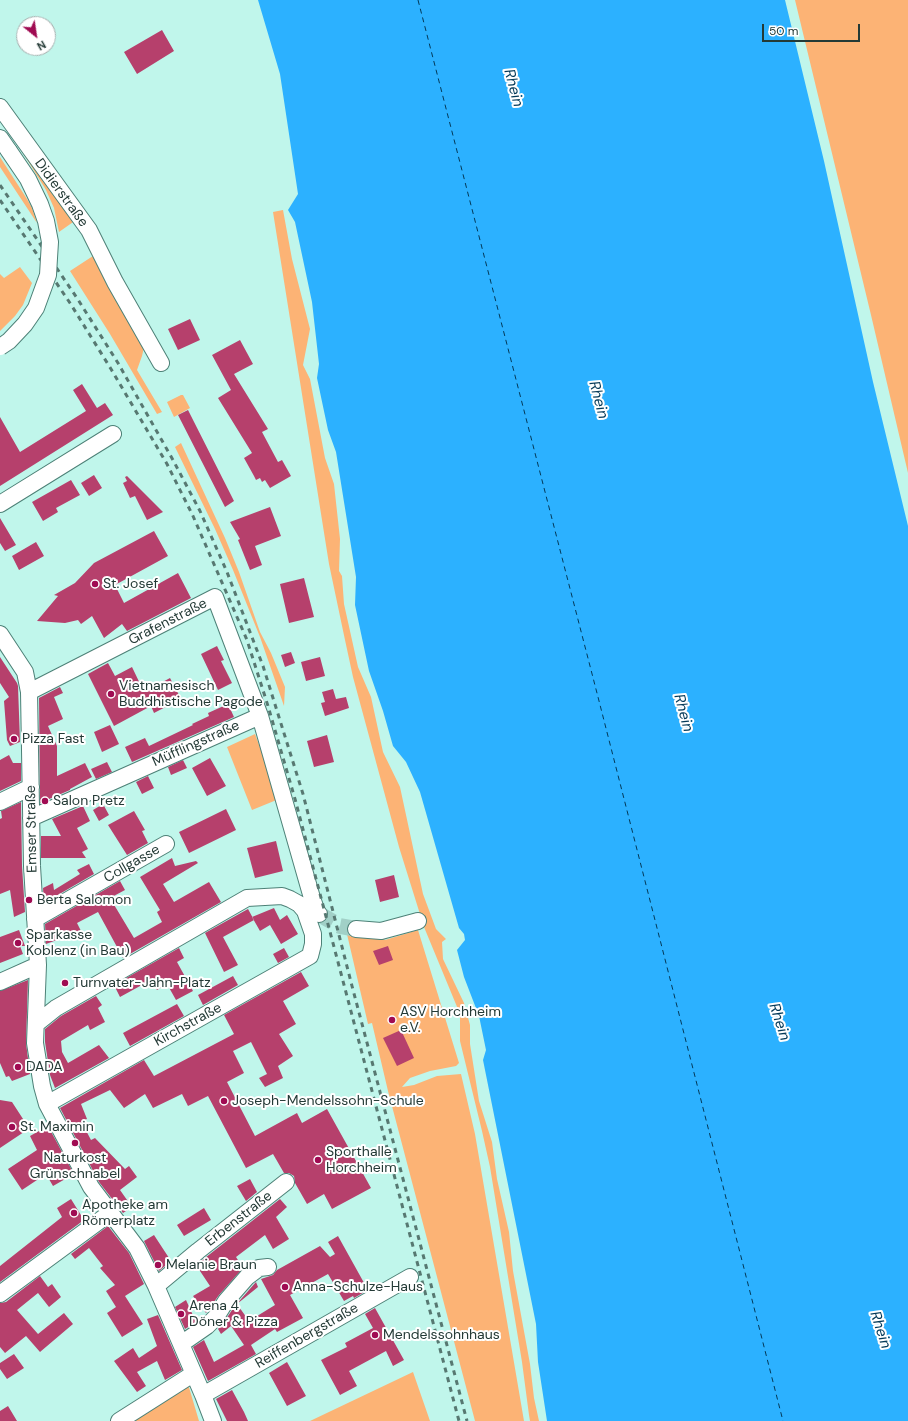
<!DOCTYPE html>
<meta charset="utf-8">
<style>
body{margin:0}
#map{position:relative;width:908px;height:1421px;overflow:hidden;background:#c0f6eb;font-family:"DM Sans",sans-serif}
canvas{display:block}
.north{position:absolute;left:16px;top:16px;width:40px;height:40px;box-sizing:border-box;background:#fff;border:1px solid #a7b0af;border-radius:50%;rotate:150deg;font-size:11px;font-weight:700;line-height:16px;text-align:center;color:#243a36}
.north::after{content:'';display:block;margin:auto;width:14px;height:18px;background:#a00b52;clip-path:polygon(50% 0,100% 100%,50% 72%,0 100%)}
.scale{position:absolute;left:762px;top:24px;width:98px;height:18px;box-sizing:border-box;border:2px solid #243a36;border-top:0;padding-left:5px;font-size:12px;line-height:14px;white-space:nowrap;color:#243a36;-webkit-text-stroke:3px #fff;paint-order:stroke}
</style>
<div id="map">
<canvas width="908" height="1421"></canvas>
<div class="north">N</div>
<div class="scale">50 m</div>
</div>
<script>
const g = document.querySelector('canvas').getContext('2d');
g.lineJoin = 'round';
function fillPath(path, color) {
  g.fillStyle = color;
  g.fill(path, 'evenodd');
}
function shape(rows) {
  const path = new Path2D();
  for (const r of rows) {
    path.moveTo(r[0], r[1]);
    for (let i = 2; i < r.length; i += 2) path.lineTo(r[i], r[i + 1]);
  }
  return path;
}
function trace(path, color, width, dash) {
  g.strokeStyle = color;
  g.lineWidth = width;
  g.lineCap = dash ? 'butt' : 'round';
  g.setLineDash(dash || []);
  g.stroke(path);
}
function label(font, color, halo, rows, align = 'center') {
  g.font = font + ' "DM Sans",sans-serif';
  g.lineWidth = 4;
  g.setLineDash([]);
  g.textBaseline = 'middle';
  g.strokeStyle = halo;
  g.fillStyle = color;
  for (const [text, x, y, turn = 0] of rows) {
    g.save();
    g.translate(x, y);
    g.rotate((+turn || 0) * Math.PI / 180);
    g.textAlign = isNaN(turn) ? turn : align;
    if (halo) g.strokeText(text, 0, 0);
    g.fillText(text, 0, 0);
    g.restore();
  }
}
const green = shape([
 [795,0,908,0,908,473,871,315],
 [18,145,76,220,59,232,54,208,46,190],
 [0,157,27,199,32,208,37,223,0,167],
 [283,210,292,259,310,329,303,365,310,379,325,458,334,484,340,539,339,571,342,576,344,604,358,667,371,697,383,752,400,787,423,894,436,929,446,939,442,942,443,959,464,1003,470,1025,470,1044,479,1101,492,1142,497,1179,509,1232,513,1271,530,1364,534,1398,539,1421,530,1421,529,1415,522,1362,490,1167,482,1131,460,1041,460,1014,424,927,399,847,353,677,345,640,329,564,273,212],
 [96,254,145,343,142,356,137,370,162,412,157,414,110,334,70,271],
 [20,267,32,283,23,305,15,316,0,331,0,274,4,278],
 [181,395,183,395,190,408,174,417,167,402],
 [181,443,225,538,239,572,260,632,271,653,285,687,284,706,260,637,233,570,215,529,175,447],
 [255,734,279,799,252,810,227,747],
 [346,930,355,935,380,936,385,940,418,930,459,1063,456,1066,430,1071,410,1078,402,1087,414,1085,437,1076,461,1074,475,1134,524,1421,475,1421,388,1091,372,1023,368,1024],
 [413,1372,430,1421,310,1421],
 [188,1384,199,1421,130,1421]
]);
const water = shape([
 [258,0,785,0,824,161,873,382,908,526,908,1421,547,1421,538,1362,536,1324,483,1060,486,1050,479,1016,464,977,457,950,465,940,464,934,459,928,420,792,406,762,393,746,383,711,369,671,355,605,356,577,336,452,328,430,317,378,319,364,312,302,295,222,288,210,298,194,280,74]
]);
const ferry = shape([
 [418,0,598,697,783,1421]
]);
const building = shape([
 [162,30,174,51,137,74,124,52],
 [190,319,200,340,178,350,168,329],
 [240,340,253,364,234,374,268,429,262,432,278,462,282,460,291,476,270,488,265,480,262,482,260,478,256,480,254,476,244,458,252,453,218,398,231,390,212,355],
 [82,384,97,408,105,403,113,415,0,486,0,417,20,452,86,411,73,390],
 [188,410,234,501,225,507,178,415],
 [94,475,102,488,89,496,81,483],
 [127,476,163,512,147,520,135,496,130,498,123,483,127,481,125,477],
 [71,480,80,495,56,508,58,512,43,521,32,502],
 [270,507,281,536,255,546,262,565,250,570,238,540,240,539,230,522],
 [0,518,16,545,5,551,0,543],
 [154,531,168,556,115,585,124,603,178,573,191,598,127,631,122,624,104,638,92,616,81,624,78,620,65,623,37,621,58,596,54,595,75,583,94,563],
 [36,542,44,556,19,570,12,556],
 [304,578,314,617,289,623,280,584],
 [217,646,224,660,221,661,232,683,218,690,201,654],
 [291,652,295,663,285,667,281,655],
 [0,657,17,683,18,686,20,742,10,746,7,740,4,701,9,697,0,683],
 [320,657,325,676,306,681,301,662],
 [108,663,115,676,132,667,144,692,170,678,181,699,154,713,151,706,114,726,88,674],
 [60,687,63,693,54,697,63,719,48,726,57,746,57,776,85,763,92,777,70,789,70,790,40,803,39,698],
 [333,689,336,699,346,697,349,708,325,716,321,703,325,702,322,692],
 [228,704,234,717,132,762,125,747,145,738,149,746,193,725,192,724,209,716,208,713],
 [110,725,119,744,102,752,94,732],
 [327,735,334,762,314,767,307,741],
 [9,755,13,763,21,763,21,781,0,791,0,760],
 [210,758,226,786,207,796,192,768],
 [183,760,187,768,171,775,168,767],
 [107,762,112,772,96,779,91,769],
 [148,776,154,788,142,794,136,782],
 [21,802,22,866,25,912,14,917,10,890,0,894,0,819,2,818,1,811],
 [103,804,109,815,99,821,93,810],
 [83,806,90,821,77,828,88,849,82,852,86,858,41,858,41,836,61,836,52,819],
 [226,809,236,830,189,853,179,832],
 [134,811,145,830,142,831,148,843,127,855,108,825],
 [276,841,283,871,255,878,247,848],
 [172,858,175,866,196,861,198,863,163,884,174,902,209,882,221,902,123,958,98,912,77,923,81,931,46,944,45,924,120,881,125,890,110,898,134,938,162,922,157,912,160,910,140,877],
 [89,864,94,874,44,903,43,888,53,883,54,890,80,874,77,870],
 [394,875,399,897,380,902,375,880],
 [274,908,280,920,287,915,298,934,281,944,270,925,260,931,252,917],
 [248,909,254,920,223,937,238,965,224,972,205,933],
 [19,930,25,946,20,946,23,954,0,963,0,937],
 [388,946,393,960,379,965,373,951],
 [179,948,184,958,177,962,193,991,176,1000,167,984,157,990,151,980,120,997,114,985],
 [284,948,289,957,278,963,273,954],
 [301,972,309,986,283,1001,296,1024,279,1034,293,1056,278,1066,283,1078,265,1087,259,1078,267,1074,251,1042,233,1051,244,1073,227,1082,255,1136,297,1113,302,1123,327,1109,371,1188,332,1209,324,1194,307,1204,295,1183,294,1176,289,1173,284,1173,273,1154,246,1168,208,1096,188,1106,182,1094,153,1108,145,1094,124,1108,110,1090,81,1104,87,1119,81,1121,91,1140,95,1138,125,1169,129,1166,137,1177,120,1190,132,1207,123,1213,99,1182,60,1108,144,1060,154,1076,234,1034,224,1015],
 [233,976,238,985,203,1005,198,995],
 [28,980,26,1043,30,1074,12,1081,9,1076,6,1077,0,1063,0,991],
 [96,996,102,1005,98,1008,105,1022,90,1030,88,1025,61,1041,62,1052,68,1063,99,1045,109,1058,55,1088,50,1075,45,1042,45,1029,61,1016],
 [177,1004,184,1016,130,1046,123,1033],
 [401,1030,414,1058,397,1066,383,1038],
 [0,1100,12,1102,25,1122,24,1132,0,1148],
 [48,1126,74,1174,53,1186,46,1174,22,1190,8,1169,37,1150,30,1136],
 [250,1179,257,1192,246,1201,237,1186],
 [71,1199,84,1220,0,1282,0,1266,62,1217,57,1208],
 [280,1199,287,1207,276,1217,289,1239,273,1249,265,1235,236,1257,243,1268,219,1295,206,1313,193,1296,210,1286,196,1265],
 [204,1208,211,1220,184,1236,177,1225],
 [108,1226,129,1253,144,1284,125,1296,143,1324,122,1337,107,1313,116,1307,106,1291,115,1285,100,1268,103,1266,89,1248,75,1259,71,1254],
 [154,1235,171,1261,159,1271,144,1241],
 [338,1236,368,1290,354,1298,353,1296,344,1301,328,1274,290,1295,303,1318,277,1332,275,1329,251,1345,256,1354,208,1381,193,1347,204,1340,214,1362,244,1345,231,1326,221,1334,218,1329,224,1322,234,1307,256,1282,258,1287,237,1304,249,1321,275,1305,261,1279,273,1275,277,1270,320,1246,330,1257,335,1254,328,1242],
 [40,1276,48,1287,52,1284,61,1297,49,1307,38,1293,17,1310,38,1334,64,1313,73,1324,40,1352,26,1336,5,1353,0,1347,0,1303,6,1302],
 [186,1300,196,1322,185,1329,175,1307],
 [375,1308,404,1360,393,1366,386,1351,349,1371,357,1386,340,1395,321,1360,347,1347,345,1343,373,1328,365,1314],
 [158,1315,182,1370,165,1380,157,1361,137,1372,146,1386,137,1392,114,1361,133,1348,139,1358,157,1346,147,1319],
 [14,1354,24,1368,7,1379,0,1369,0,1363],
 [287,1362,306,1396,287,1406,269,1373],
 [232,1390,244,1412,248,1421,227,1421,216,1399],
 [8,1406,17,1421,0,1421,0,1411]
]);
const minorTunnel = shape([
 [319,914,340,926,356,929]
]);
const minor = shape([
 [0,107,89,230,115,282,161,363],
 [0,138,9,151],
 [0,504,113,434],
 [0,634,25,672,29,692,32,866,38,965,35,1043,42,1086,47,1104,91,1187,137,1248,156,1286,203,1395,213,1421],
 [29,692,215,597,260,716,312,898,317,912,319,914],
 [0,802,31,787],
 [31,818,260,716],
 [35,919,166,844],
 [356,929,381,931,418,921],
 [0,982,38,965],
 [36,1024,56,1008,247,898,282,896,290,899,299,904,305,911,313,934,313,944,310,956,47,1104],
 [156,1286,198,1251,286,1182],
 [0,1294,110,1213],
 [181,1344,207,1326,216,1317,226,1301,247,1277,259,1268,268,1267],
 [203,1395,410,1277],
 [119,1421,193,1374]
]);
const rail = shape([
 [0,185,77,298,118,363,173,460,200,511,227,572,263,666,303,794,352,986,467,1421],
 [0,200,70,303,111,369,167,464,193,516,247,640,268,706,295,799,459,1421]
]);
const minorBridge = shape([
 [0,347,9,341,25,324,36,308,48,275,49,258,50,242,46,221,40,204,28,179,9,151]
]);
const markers = [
 [95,584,4,"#a00b52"],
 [111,694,4,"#a00b52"],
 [14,739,4,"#a00b52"],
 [45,801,4,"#a00b52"],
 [29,900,4,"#a00b52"],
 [18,943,4,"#a00b52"],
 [65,983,4,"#a00b52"],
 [392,1020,4,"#a00b52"],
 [18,1067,4,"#a00b52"],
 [224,1101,4,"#a00b52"],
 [12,1127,4,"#a00b52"],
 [75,1143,4,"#a00b52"],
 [318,1160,4,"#a00b52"],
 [74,1213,4,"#a00b52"],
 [158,1265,4,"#a00b52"],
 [285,1287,4,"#a00b52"],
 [181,1314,4,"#a00b52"],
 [375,1335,4,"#a00b52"]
];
const streetNames = [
 ["Didierstraße",61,193,54],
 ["Grafenstraße",168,622,-27],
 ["Müfflingstraße",196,744,-24],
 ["Emser Straße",32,829,-91],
 ["Collgasse",132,864,-30],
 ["Kirchstraße",188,1025,-29],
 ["Erbenstraße",239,1219,-38],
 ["Reiffenbergstraße",307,1336,-30]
];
const poiNames = [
 ["St. Josef",103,584],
 ["Vietnamesisch",119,686],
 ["Buddhistische Pagode",119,702],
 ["Pizza Fast",22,739],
 ["Salon Pretz",53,801],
 ["Berta Salomon",37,900],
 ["Sparkasse",26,935],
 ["Koblenz (in Bau)",26,951],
 ["Turnvater-Jahn-Platz",73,983],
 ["ASV Horchheim",400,1012],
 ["e.V.",400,1028],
 ["DADA",26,1067],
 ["Joseph-Mendelssohn-Schule",232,1101],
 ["St. Maximin",20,1127],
 ["Sporthalle",326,1152],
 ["Horchheim",326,1168],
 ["Naturkost",75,1158,"center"],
 ["Grünschnabel",75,1174,"center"],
 ["Apotheke am",82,1205],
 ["Römerplatz",82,1221],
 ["Melanie Braun",166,1265],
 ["Anna-Schulze-Haus",293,1287],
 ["Arena 4",189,1306],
 ["Döner & Pizza",189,1322],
 ["Mendelssohnhaus",383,1335]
];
const waterNames = [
 ["Rhein",513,88,75],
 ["Rhein",598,400,75],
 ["Rhein",683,713,75],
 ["Rhein",779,1022,72],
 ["Rhein",880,1330,72]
];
fillPath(green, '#fcb375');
fillPath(water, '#2cb1ff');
trace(ferry, '#033958', 1, [5, 4]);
fillPath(building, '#b6406c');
trace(minorTunnel, '#a1d0c7', 16, [16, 8]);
trace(minor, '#4d8177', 18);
trace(minor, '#fff', 16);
trace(rail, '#577871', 3, [5, 5]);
trace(minorBridge, '#4d8177', 18, []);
trace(minorBridge, '#fff', 16);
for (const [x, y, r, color] of markers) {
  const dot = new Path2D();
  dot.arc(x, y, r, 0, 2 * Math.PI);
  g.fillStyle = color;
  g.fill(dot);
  trace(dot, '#fff', 1.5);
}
label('14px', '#243a36', '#fff', streetNames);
label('14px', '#243a36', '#fff', poiNames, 'left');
label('italic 15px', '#033958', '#fff', waterNames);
</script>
